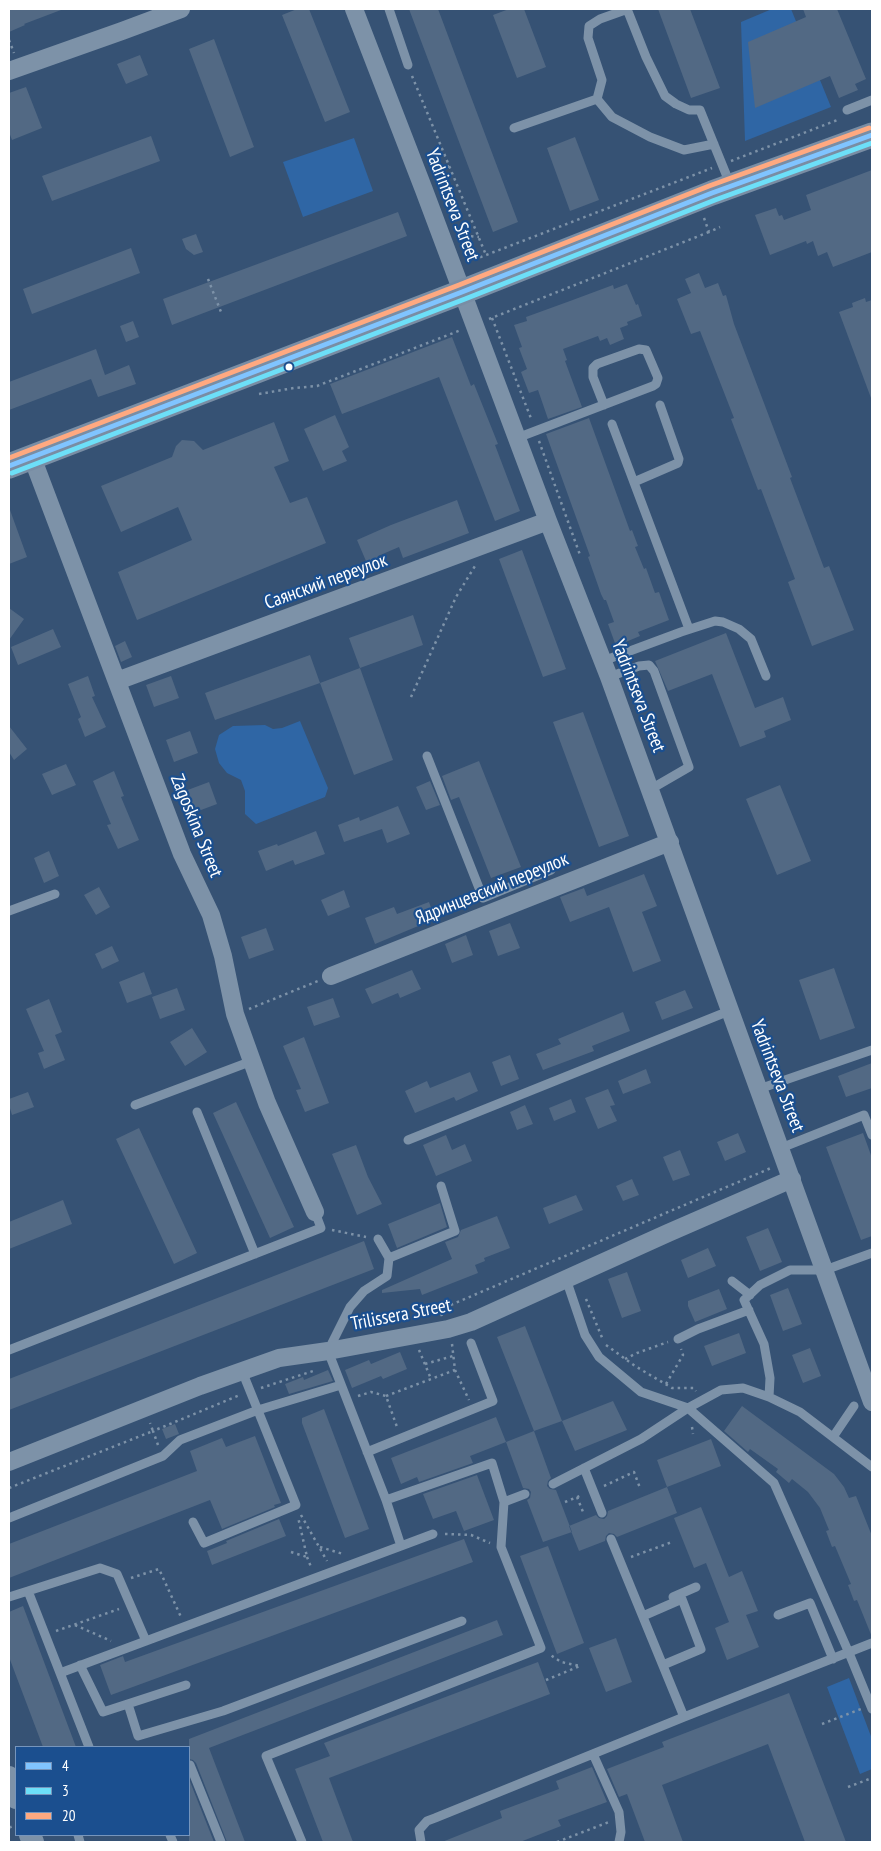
<!DOCTYPE html>
<meta charset="utf-8">
<style>
body{margin:0}
#map{position:relative;width:881px;height:1851px;overflow:hidden;background:#365274;font-family:"PT Sans Narrow",sans-serif}
canvas{display:block}
.frame{position:absolute;inset:0;border:10px solid #fff;pointer-events:none}
.legend{position:absolute;left:15px;top:1746px;width:175px;height:90px;box-sizing:border-box;background:#1b4f8f;border:1px solid #7695bc;margin:0;padding:6px 9px;list-style:none;font-size:15px;color:#fff}
.legend li{display:flex;align-items:center;gap:10px;height:25px}
.legend b{width:25px;border:1px solid #7695bc}
</style>
<div id="map">
<canvas width="881" height="1851"></canvas>
<div class="frame"></div>
<ul class="legend">
<li><b style="height:6px;background:#80c4ff"></b>4</li>
<li><b style="height:6px;background:#6ddff8"></b>3</li>
<li><b style="height:6px;background:#ffa980"></b>20</li>
</ul>
</div>
<script>
const g = document.querySelector('canvas').getContext('2d');
g.lineJoin = 'round';
function fillPath(path, color) {
  g.fillStyle = color;
  g.fill(path, 'evenodd');
}
function shape(rows) {
  const path = new Path2D();
  for (const r of rows) {
    path.moveTo(r[0], r[1]);
    for (let i = 2; i < r.length; i += 2) path.lineTo(r[i], r[i + 1]);
  }
  return path;
}
function trace(path, color, width, dash) {
  g.strokeStyle = color;
  g.lineWidth = width;
  g.lineCap = dash ? 'butt' : 'round';
  g.setLineDash(dash || []);
  g.stroke(path);
}
function label(font, color, halo, rows, align = 'center') {
  g.font = font + ' "PT Sans Narrow",sans-serif';
  g.lineWidth = 4.5;
  g.setLineDash([]);
  g.textBaseline = 'middle';
  g.strokeStyle = halo;
  g.fillStyle = color;
  for (const [text, x, y, turn = 0] of rows) {
    g.save();
    g.translate(x, y);
    g.rotate((+turn || 0) * Math.PI / 180);
    g.textAlign = isNaN(turn) ? turn : align;
    if (halo) g.strokeText(text, 0, 0);
    g.fillText(text, 0, 0);
    g.restore();
  }
}
const green = shape([
 [772,9,791,9,831,107,745,141,741,22],
 [354,138,373,191,303,217,283,162],
 [300,721,328,788,325,797,256,824,245,814,245,791,241,780,227,773,219,763,215,749,219,735,233,726,265,725,273,729,282,728],
 [849,1678,872,1739,872,1769,860,1774,827,1687]
]);
const building = shape([
 [9,9,61,9,61,10,24,24,25,25,9,32],
 [297,9,309,9,350,112,325,122,282,15],
 [409,9,438,9,518,222,493,232],
 [509,9,524,9,546,67,517,78,493,15],
 [658,9,690,9,720,88,691,98],
 [803,9,837,9,866,79,855,84,858,90,839,98,830,76,755,108,748,42,806,17],
 [214,39,254,147,230,157,189,49],
 [140,55,148,75,126,84,117,64],
 [26,87,42,128,12,140,9,132,9,93],
 [151,136,160,161,52,201,42,176],
 [575,137,599,200,570,211,547,148],
 [872,170,872,252,833,267,827,252,818,256,813,241,807,244,806,241,770,255,755,215,776,208,779,216,782,215,784,220,811,210,806,195],
 [398,212,407,236,172,325,163,299],
 [196,234,203,252,194,255,186,249,182,239],
 [131,248,140,273,32,314,23,289],
 [699,273,705,288,718,283,723,296,726,295,734,324,792,477,790,478,824,568,829,566,854,630,812,646,788,582,795,579,761,489,758,490,731,419,734,418,700,331,691,334,677,299,691,293,685,279],
 [627,284,636,305,638,304,642,316,627,322,628,325,620,328,624,339,610,345,607,338,600,341,598,336,563,349,567,360,565,361,582,407,548,419,538,390,529,393,521,372,527,369,519,348,522,347,514,325,527,321,526,317,570,301,613,285,614,289],
 [865,298,866,302,872,300,871,398,839,312,853,307,852,303],
 [133,321,139,337,126,342,120,326],
 [452,337,471,386,474,384,498,444,495,445,520,511,495,521,439,377,342,414,330,384],
 [96,349,105,375,129,365,136,384,98,397,91,379,9,410,9,382],
 [335,415,349,447,342,451,347,461,323,471,304,429],
 [589,418,630,531,632,530,638,546,635,547,644,569,646,568,655,593,659,592,669,620,638,632,640,636,616,646,608,624,614,622,606,600,604,600,601,594,588,557,590,556,546,434],
 [274,422,289,461,274,467,290,503,307,497,326,543,137,620,118,572,192,540,178,507,121,532,101,486,172,457,176,446,182,440,194,441,203,450],
 [457,500,469,533,403,558,399,547,378,556,381,564,369,568,357,540,391,525],
 [9,510,10,510,27,557,9,564],
 [522,550,566,669,543,677,499,559],
 [9,608,24,619,9,640],
 [413,615,423,645,360,668,349,638],
 [53,629,61,647,18,665,11,647],
 [726,633,755,708,783,697,791,720,764,731,766,737,740,747,712,674,668,691,655,661],
 [125,641,132,657,121,662,115,646],
 [310,655,320,683,215,720,205,693],
 [360,668,393,760,354,775,320,683],
 [88,676,95,696,92,697,106,727,85,737,78,719,81,717,68,684],
 [171,676,179,698,154,707,146,685],
 [583,712,629,836,599,847,553,722],
 [9,726,27,749,14,760,9,752],
 [190,731,198,753,174,762,166,740],
 [479,761,521,867,491,878,459,797,451,800,442,776],
 [66,764,76,785,52,795,42,774],
 [114,771,124,796,121,797,139,840,118,849,107,825,111,824,93,781],
 [430,781,440,805,426,810,416,787],
 [209,782,217,804,193,813,185,791],
 [780,785,811,861,777,875,746,799],
 [398,806,410,834,387,843,382,829,344,842,338,825,359,817,360,821],
 [316,831,325,854,295,865,293,860,266,871,258,851,277,844,278,846],
 [49,851,59,876,44,883,34,858],
 [644,874,657,906,642,912,661,961,633,972,609,907,570,922,560,897,584,888,587,896],
 [99,887,110,907,96,915,84,895],
 [344,890,350,907,328,916,321,900],
 [429,902,435,919,375,944,365,918,394,907,397,914],
 [510,923,520,948,498,956,489,931],
 [266,928,274,950,249,959,241,937],
 [466,935,473,955,452,963,445,944],
 [112,946,119,961,102,969,95,954],
 [834,968,855,1028,820,1040,799,980],
 [412,970,421,989,400,998,398,993,372,1004,365,989],
 [144,972,152,994,127,1003,119,982],
 [177,988,185,1010,160,1019,152,997],
 [685,990,693,1008,662,1020,655,1002],
 [333,998,340,1017,314,1026,307,1007],
 [49,999,62,1032,55,1035,65,1060,44,1069,38,1053,44,1051,26,1009],
 [623,1012,630,1031,592,1046,594,1051,543,1070,536,1054,561,1044,558,1039],
 [192,1028,207,1052,185,1066,170,1042],
 [304,1037,329,1103,305,1112,296,1090,301,1089,283,1046],
 [510,1055,519,1079,501,1086,492,1062],
 [872,1063,872,1088,846,1097,838,1076],
 [646,1069,651,1083,623,1094,618,1081],
 [470,1072,478,1091,456,1101,454,1097,415,1113,405,1091,427,1081,430,1088],
 [608,1089,615,1105,610,1106,617,1121,598,1129,585,1098],
 [28,1092,34,1107,12,1115,9,1105,9,1099],
 [571,1099,576,1112,554,1121,549,1108],
 [236,1102,294,1227,270,1238,213,1113],
 [525,1105,533,1124,517,1130,510,1112],
 [139,1128,197,1253,174,1264,116,1139],
 [738,1133,746,1152,725,1161,717,1142],
 [863,1133,872,1158,872,1236,861,1240,826,1147],
 [446,1135,452,1150,465,1144,472,1161,436,1176,423,1145],
 [356,1145,368,1177,382,1204,357,1215,332,1154],
 [680,1150,690,1175,673,1181,663,1157],
 [632,1179,639,1195,623,1201,616,1186],
 [576,1195,583,1210,549,1224,543,1208],
 [63,1200,72,1224,9,1249,9,1222],
 [440,1203,447,1227,397,1248,388,1224],
 [497,1216,510,1248,484,1258,485,1261,475,1265,478,1273,422,1295,420,1289,382,1293,382,1290,452,1259,445,1242,458,1237,461,1230],
 [768,1228,782,1262,760,1271,746,1237],
 [364,1241,374,1269,9,1410,9,1379],
 [708,1248,716,1266,688,1278,681,1260],
 [627,1272,641,1311,622,1318,608,1279],
 [788,1288,802,1324,783,1331,770,1295],
 [719,1289,727,1309,695,1322,688,1306,688,1301],
 [525,1326,562,1421,534,1431,497,1337],
 [739,1333,746,1353,712,1366,704,1346],
 [810,1348,821,1376,803,1383,792,1355],
 [400,1352,407,1369,383,1379,381,1376,352,1388,345,1370,369,1360,371,1364],
 [328,1370,333,1381,289,1394,285,1384,303,1377,304,1380],
 [613,1401,627,1430,575,1451,562,1421],
 [742,1406,834,1474,844,1487,849,1498,856,1496,872,1536,872,1637,857,1600,854,1601,848,1585,851,1584,835,1546,832,1547,826,1531,829,1530,820,1508,808,1492,792,1479,789,1483,776,1472,778,1469,750,1449,748,1452,724,1431],
 [324,1409,369,1529,345,1538,302,1423,302,1418],
 [496,1417,506,1442,470,1456,473,1463,419,1482,417,1477,401,1484,391,1458],
 [175,1424,179,1434,166,1439,162,1429],
 [534,1431,551,1478,548,1481,547,1486,550,1489,556,1490,572,1532,543,1542,527,1500,530,1498,531,1492,529,1489,523,1488,506,1442],
 [255,1436,281,1503,274,1505,275,1507,222,1529,210,1500,9,1578,9,1544,197,1471,190,1451,222,1438,226,1447],
 [711,1439,721,1466,667,1487,657,1460],
 [477,1475,494,1520,464,1531,456,1511,433,1519,423,1494],
 [667,1487,677,1513,617,1537,614,1534,609,1533,606,1536,605,1541,579,1551,569,1526,596,1515,599,1518,604,1519,607,1516,608,1511],
 [701,1507,729,1577,742,1571,758,1611,746,1615,759,1647,727,1660,715,1628,729,1622,706,1563,694,1568,674,1518],
 [279,1519,286,1536,212,1565,207,1551,227,1543,226,1541],
 [464,1539,473,1562,111,1695,100,1665,123,1656,125,1662],
 [548,1546,584,1643,557,1654,520,1556],
 [23,1606,76,1747,43,1747,9,1657,9,1612],
 [497,1620,503,1635,209,1748,245,1842,227,1842,196,1763,193,1760,189,1759,189,1739],
 [616,1638,632,1682,606,1692,589,1648],
 [538,1662,550,1694,329,1778,353,1842,323,1842,295,1769,330,1756,324,1743],
 [789,1693,846,1842,805,1842,768,1744,662,1785,683,1842,645,1842,627,1794,619,1797,607,1769,664,1747,662,1742],
 [592,1767,607,1802,558,1820,561,1826,520,1842,442,1842,502,1818,500,1811,559,1789,556,1781],
 [189,1779,214,1842,189,1842]
]);
const path = shape([
 [9,40,14,53],
 [412,76,486,255],
 [731,161,840,119],
 [435,172,450,166],
 [704,218,709,232,720,227],
 [458,235,479,237],
 [468,262,712,168],
 [208,279,221,312],
 [492,318,532,421],
 [489,319,709,232],
 [259,394,294,388,317,386,461,330],
 [539,441,580,555],
 [411,697,456,597,475,566],
 [249,1009,318,981],
 [332,1230,366,1237],
 [586,1299,603,1340],
 [442,1316,439,1310,771,1168],
 [414,1318,439,1310],
 [452,1344,455,1370,469,1400],
 [606,1345,635,1366,672,1388,694,1388,696,1391],
 [419,1350,431,1379],
 [625,1359,637,1353,668,1342],
 [425,1364,453,1356],
 [666,1384,683,1355,681,1349],
 [261,1388,313,1371],
 [358,1396,371,1392,386,1396,397,1427],
 [386,1396,455,1370],
 [692,1427,693,1434],
 [158,1445,153,1431,240,1395],
 [604,1486,634,1472,640,1488],
 [9,1488,153,1431,150,1423],
 [577,1497,583,1512],
 [565,1502,582,1495],
 [301,1515,327,1561],
 [445,1534,471,1535,490,1543],
 [320,1547,343,1554],
 [291,1552,307,1557,298,1517],
 [307,1557,311,1567],
 [631,1557,672,1542],
 [131,1578,159,1569,181,1617],
 [75,1625,111,1641],
 [56,1631,119,1609],
 [546,1680,580,1666,561,1662,549,1654],
 [822,1724,861,1709],
 [848,1787,872,1778],
 [10,1826,12,1831],
 [557,1842,609,1822]
]);
const service = shape([
 [389,9,408,65],
 [627,9,646,57,665,96,676,104,689,110,700,110,730,184],
 [597,99,612,117,650,137,684,150,714,144],
 [847,110,872,100],
 [514,128,597,99,602,80,588,38,589,26,600,19,628,9],
 [612,424,689,629],
 [517,438,653,386,656,384,658,378,646,350,639,349,597,364,593,368,593,377,604,405],
 [634,482,678,463,679,459,660,405],
 [603,661,681,632,715,621,723,622,739,629,751,639,766,676],
 [609,677,639,666,649,665,654,671,689,767,651,789],
 [427,756,483,898,551,870],
 [9,911,55,894],
 [759,1089,872,1050],
 [135,1105,252,1061],
 [197,1112,255,1254],
 [408,1140,729,1011],
 [781,1148,864,1115,872,1135],
 [389,1258,455,1231,441,1186],
 [732,1281,750,1295],
 [678,1339,698,1329,749,1310],
 [9,1350,321,1228,315,1212],
 [769,1397,770,1378,764,1344,744,1300,760,1285,790,1270,825,1270,872,1253],
 [833,1437,854,1406],
 [367,1452,493,1401,471,1343],
 [872,1467,800,1412,769,1397,743,1388,721,1390,688,1408,774,1483,849,1653,872,1709],
 [584,1468,602,1513],
 [553,1484,641,1439,688,1408,641,1392,599,1357,585,1335,566,1279],
 [504,1502,525,1494],
 [9,1518,163,1456,180,1440,258,1410,341,1385],
 [193,1522,204,1543,296,1505,242,1371],
 [611,1539,684,1717],
 [401,1546,433,1534],
 [28,1591,100,1568,117,1574,146,1641],
 [9,1597,28,1591,89,1747],
 [673,1597,696,1587],
 [778,1615,810,1603,833,1659],
 [643,1616,682,1599,701,1649,663,1665],
 [80,1665,103,1712,186,1685],
 [60,1673,401,1546,386,1500],
 [128,1704,138,1736,223,1711,462,1621],
 [593,1754,619,1812,621,1832,619,1842],
 [190,1765,221,1842],
 [78,1835,80,1842],
 [170,1835,173,1842],
 [302,1842,266,1756,541,1648,501,1547,504,1502,492,1463,386,1500,328,1351,350,1307,364,1291,387,1276,389,1258,378,1239],
 [421,1842,419,1830,427,1821,435,1818,684,1717,872,1643]
]);
const minor = shape([
 [354,9,424,190,548,521,609,677,872,1402],
 [9,71,122,31,181,9],
 [32,457,182,854,211,915,223,956,235,1014,267,1103,315,1212],
 [117,681,548,521],
 [331,976,670,842],
 [9,1462,200,1386,279,1358,328,1351,448,1329,471,1322,668,1233,792,1179]
]);
const tertiary = shape([
 [9,1777,16,1798],
 [30,1835,33,1842]
]);
const secondary = shape([
 [9,466,462,292,712,193,872,135]
]);
const bus1 = shape([
 [9,466,462,292,712,193,872,135]
]);
const bus2 = shape([
 [12,473,465,299,715,200,872,143]
]);
const bus3 = shape([
 [9,458,459,285,709,186,869,128]
]);
const markers = [
 [289,367,4.5,"#fff"]
];
const streetNames = [
 ["Yadrintseva Street",452,205,69],
 ["Саянский переулок",326,582,-20],
 ["Yadrintseva Street",638,696,69],
 ["Zagoskina Street",196,826,68],
 ["Ядринцевский переулок",492,889,-22],
 ["Yadrintseva Street",777,1076,69],
 ["Trilissera Street",401,1315,-11]
];
fillPath(green, '#2f66a5');
fillPath(building, '#526984');
trace(path, '#7d92a8', 2.5, [2.5, 4]);
trace(service, '#7d92a8', 9);
trace(minor, '#7d92a8', 18);
trace(tertiary, '#7d92a8', 22);
trace(secondary, '#798da4', 25);
trace(bus1, '#80c4ff', 5);
trace(bus2, '#6ddff8', 5);
trace(bus3, '#ffa980', 5);
for (const [x, y, r, color] of markers) {
  const dot = new Path2D();
  dot.arc(x, y, r, 0, 2 * Math.PI);
  g.fillStyle = color;
  g.fill(dot);
  trace(dot, '#1b4f8f', 2);
}
label('19px', '#fff', '#1b4f8f', streetNames);
</script>
